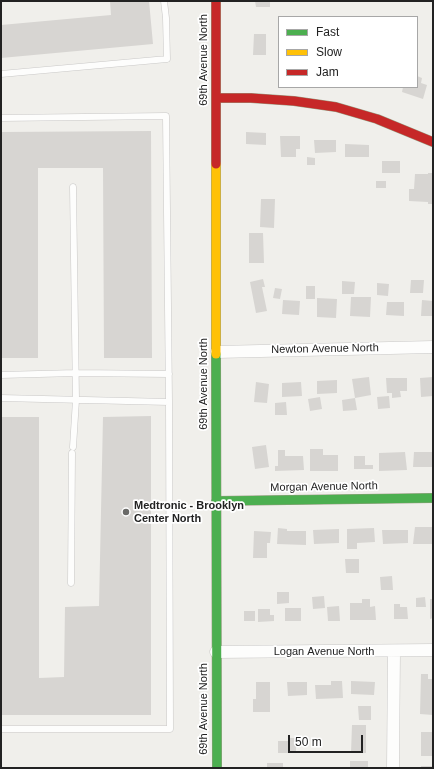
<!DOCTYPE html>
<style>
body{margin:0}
#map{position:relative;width:434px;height:769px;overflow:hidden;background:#f0efeb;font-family:Helvetica,sans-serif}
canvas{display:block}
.frame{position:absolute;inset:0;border:2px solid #222;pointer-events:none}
.legend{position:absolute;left:278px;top:16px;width:140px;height:72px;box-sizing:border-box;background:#fff;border:1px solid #a7a7a7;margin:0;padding:5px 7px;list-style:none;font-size:12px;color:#222}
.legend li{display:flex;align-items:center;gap:8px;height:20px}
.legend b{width:20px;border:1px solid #a7a7a7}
.scale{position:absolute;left:288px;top:735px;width:75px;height:18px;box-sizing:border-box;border:2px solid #222;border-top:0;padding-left:5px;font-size:12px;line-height:14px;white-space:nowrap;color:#222;-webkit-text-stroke:3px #fff;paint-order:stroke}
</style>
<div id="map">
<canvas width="434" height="769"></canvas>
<div class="frame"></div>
<ul class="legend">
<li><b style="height:5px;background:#4caf50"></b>Fast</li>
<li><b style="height:5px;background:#ffc107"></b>Slow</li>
<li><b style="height:5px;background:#c62828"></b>Jam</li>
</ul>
<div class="scale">50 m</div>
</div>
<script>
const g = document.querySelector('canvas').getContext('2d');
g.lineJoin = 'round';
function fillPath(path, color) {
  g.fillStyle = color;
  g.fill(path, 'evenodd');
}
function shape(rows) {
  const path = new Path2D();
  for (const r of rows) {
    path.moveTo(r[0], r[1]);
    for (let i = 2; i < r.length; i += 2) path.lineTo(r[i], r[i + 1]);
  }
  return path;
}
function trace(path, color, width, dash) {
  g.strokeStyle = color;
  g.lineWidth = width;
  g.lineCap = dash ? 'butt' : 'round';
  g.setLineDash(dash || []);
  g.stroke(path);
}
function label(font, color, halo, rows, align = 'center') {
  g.font = font + ' Helvetica,sans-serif';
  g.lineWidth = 3.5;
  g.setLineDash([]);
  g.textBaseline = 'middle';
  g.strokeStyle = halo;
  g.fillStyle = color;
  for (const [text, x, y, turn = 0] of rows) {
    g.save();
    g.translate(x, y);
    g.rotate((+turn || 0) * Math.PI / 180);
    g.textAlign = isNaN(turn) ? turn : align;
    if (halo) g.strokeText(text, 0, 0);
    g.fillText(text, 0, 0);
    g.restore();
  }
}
const building = shape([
 [110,1,149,1,153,44,1,58,1,25,111,15],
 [255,1,270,1,270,7,256,7],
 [254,34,266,34,266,55,253,55],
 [417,76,422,78,421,83,427,85,423,99,402,92,403,87,417,87],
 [151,131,152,358,104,358,103,168,38,168,38,358,1,358,1,132],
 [246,132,266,133,266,145,246,144],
 [280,136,300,136,300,149,296,149,296,157,281,157],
 [314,140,336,140,336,152,315,153],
 [345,144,369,145,369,157,345,157],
 [307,157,315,158,315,165,307,165],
 [382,161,400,161,400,173,382,173],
 [428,173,433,173,433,204,428,204,428,202,409,201,409,189,414,189,415,174,428,174],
 [376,181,386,181,386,188,376,188],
 [261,199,275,199,274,228,260,227],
 [249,233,263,233,264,263,249,263],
 [263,279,265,287,262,287,267,311,256,313,250,282],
 [411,280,424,280,423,293,410,293],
 [342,281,355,282,354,294,342,294],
 [377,283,389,284,388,296,377,295],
 [306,286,315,286,315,299,306,299],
 [275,288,282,289,280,299,273,298],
 [351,297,371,297,370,317,350,316],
 [317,298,337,299,336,318,317,317],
 [283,300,300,301,299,315,282,314],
 [422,300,433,301,433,316,421,316],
 [387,302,404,302,404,316,386,315],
 [369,377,371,395,355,398,357,410,343,411,342,400,355,398,352,379],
 [433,377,433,396,421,397,420,378],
 [386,378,407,378,407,391,400,391,401,397,392,398,392,393,387,393],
 [337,380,337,393,317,394,317,381],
 [256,382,269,384,267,403,254,402],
 [301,382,302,396,282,397,282,383],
 [389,396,390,408,378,409,377,397],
 [320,397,322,409,310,411,308,399],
 [286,402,287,415,275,415,275,403],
 [151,416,151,715,1,715,1,417,39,417,39,678,64,677,65,607,99,606,103,417],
 [266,445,269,467,255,469,252,447],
 [310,449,323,449,323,455,338,455,338,471,310,471],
 [278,450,285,450,285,456,303,456,304,470,275,471,275,466,278,466],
 [405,452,407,470,379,471,379,453],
 [414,452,433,452,433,467,413,467],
 [354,456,365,456,365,465,373,465,373,469,354,469],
 [415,527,433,527,433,544,413,544],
 [278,528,287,529,287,531,306,531,306,545,277,544],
 [374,528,375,542,357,543,357,549,347,549,347,529],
 [339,529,339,543,314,544,313,530],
 [382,530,408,530,408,543,383,544],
 [254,531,271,532,270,543,267,543,267,558,253,558],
 [345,559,359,559,359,573,346,573],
 [392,576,393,590,381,590,380,577],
 [277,592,289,592,289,603,277,604],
 [324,596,325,608,313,609,312,597],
 [425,597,426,607,416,607,416,598],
 [362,599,370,599,370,607,375,606,376,620,350,620,350,603,362,603],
 [430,599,433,599,433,618,430,619],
 [394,604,400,604,400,607,407,607,408,619,394,619],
 [339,606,340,621,328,621,327,607],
 [285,608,301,608,301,621,285,621],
 [258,609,270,609,270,615,274,615,274,621,258,622],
 [244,611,255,611,255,621,244,621],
 [421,674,428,674,428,679,433,679,433,715,420,714],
 [331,681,342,681,343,698,316,699,315,685,331,685],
 [351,681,375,682,374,695,351,694],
 [256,682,270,682,270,712,253,712,253,699,256,699],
 [287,682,307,682,307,695,288,696],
 [358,706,371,706,371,720,359,720],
 [352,725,366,725,366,753,351,753],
 [421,732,433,732,433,756,421,756],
 [288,738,296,738,296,753,278,753,278,741,288,741],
 [350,761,368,761,368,768,350,768],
 [267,763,283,763,283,768,267,768],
 [421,766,433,766,433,768,421,768]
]);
const lane = shape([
 [1,74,167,59,166,18,164,1],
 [1,118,166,116,169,402],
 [1,375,76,373,169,374],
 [1,398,169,402,170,729,1,729],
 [73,447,76,400,73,187],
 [71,583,72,453]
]);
const street = shape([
 [217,352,433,347],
 [216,652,433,650],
 [393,768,394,651]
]);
const fast = shape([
 [216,354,217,768],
 [216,501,433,498]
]);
const slow = shape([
 [216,164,216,354]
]);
const jam = shape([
 [216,1,216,164],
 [216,98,251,98,294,101,336,107,377,119,433,142]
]);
const markers = [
 [126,512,4,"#6a6a68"]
];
const streetNames = [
 ["69th Avenue North",204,60,-90],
 ["Newton Avenue North",325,349,-1],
 ["69th Avenue North",204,384,-90],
 ["Morgan Avenue North",324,487,-1],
 ["Logan Avenue North",324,652],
 ["69th Avenue North",204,709,-90]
];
const poiNames = [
 ["Medtronic - Brooklyn",134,506],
 ["Center North",134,519]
];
fillPath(building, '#d7d5d2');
trace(lane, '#c9c8c7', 7);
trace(street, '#c9c8c7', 13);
trace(fast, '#999c81', 10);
trace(slow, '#999c81', 10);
trace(jam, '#999c81', 10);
trace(lane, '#fdfdfc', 6);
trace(street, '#fdfdfc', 12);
trace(fast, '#4caf50', 9);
trace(slow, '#ffc107', 9);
trace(jam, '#c62828', 9);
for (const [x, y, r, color] of markers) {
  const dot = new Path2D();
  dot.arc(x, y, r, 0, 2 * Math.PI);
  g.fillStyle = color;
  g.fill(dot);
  trace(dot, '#fff', 1.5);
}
label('11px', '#222', '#fff', streetNames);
label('bold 11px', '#222', '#fff', poiNames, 'left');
</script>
